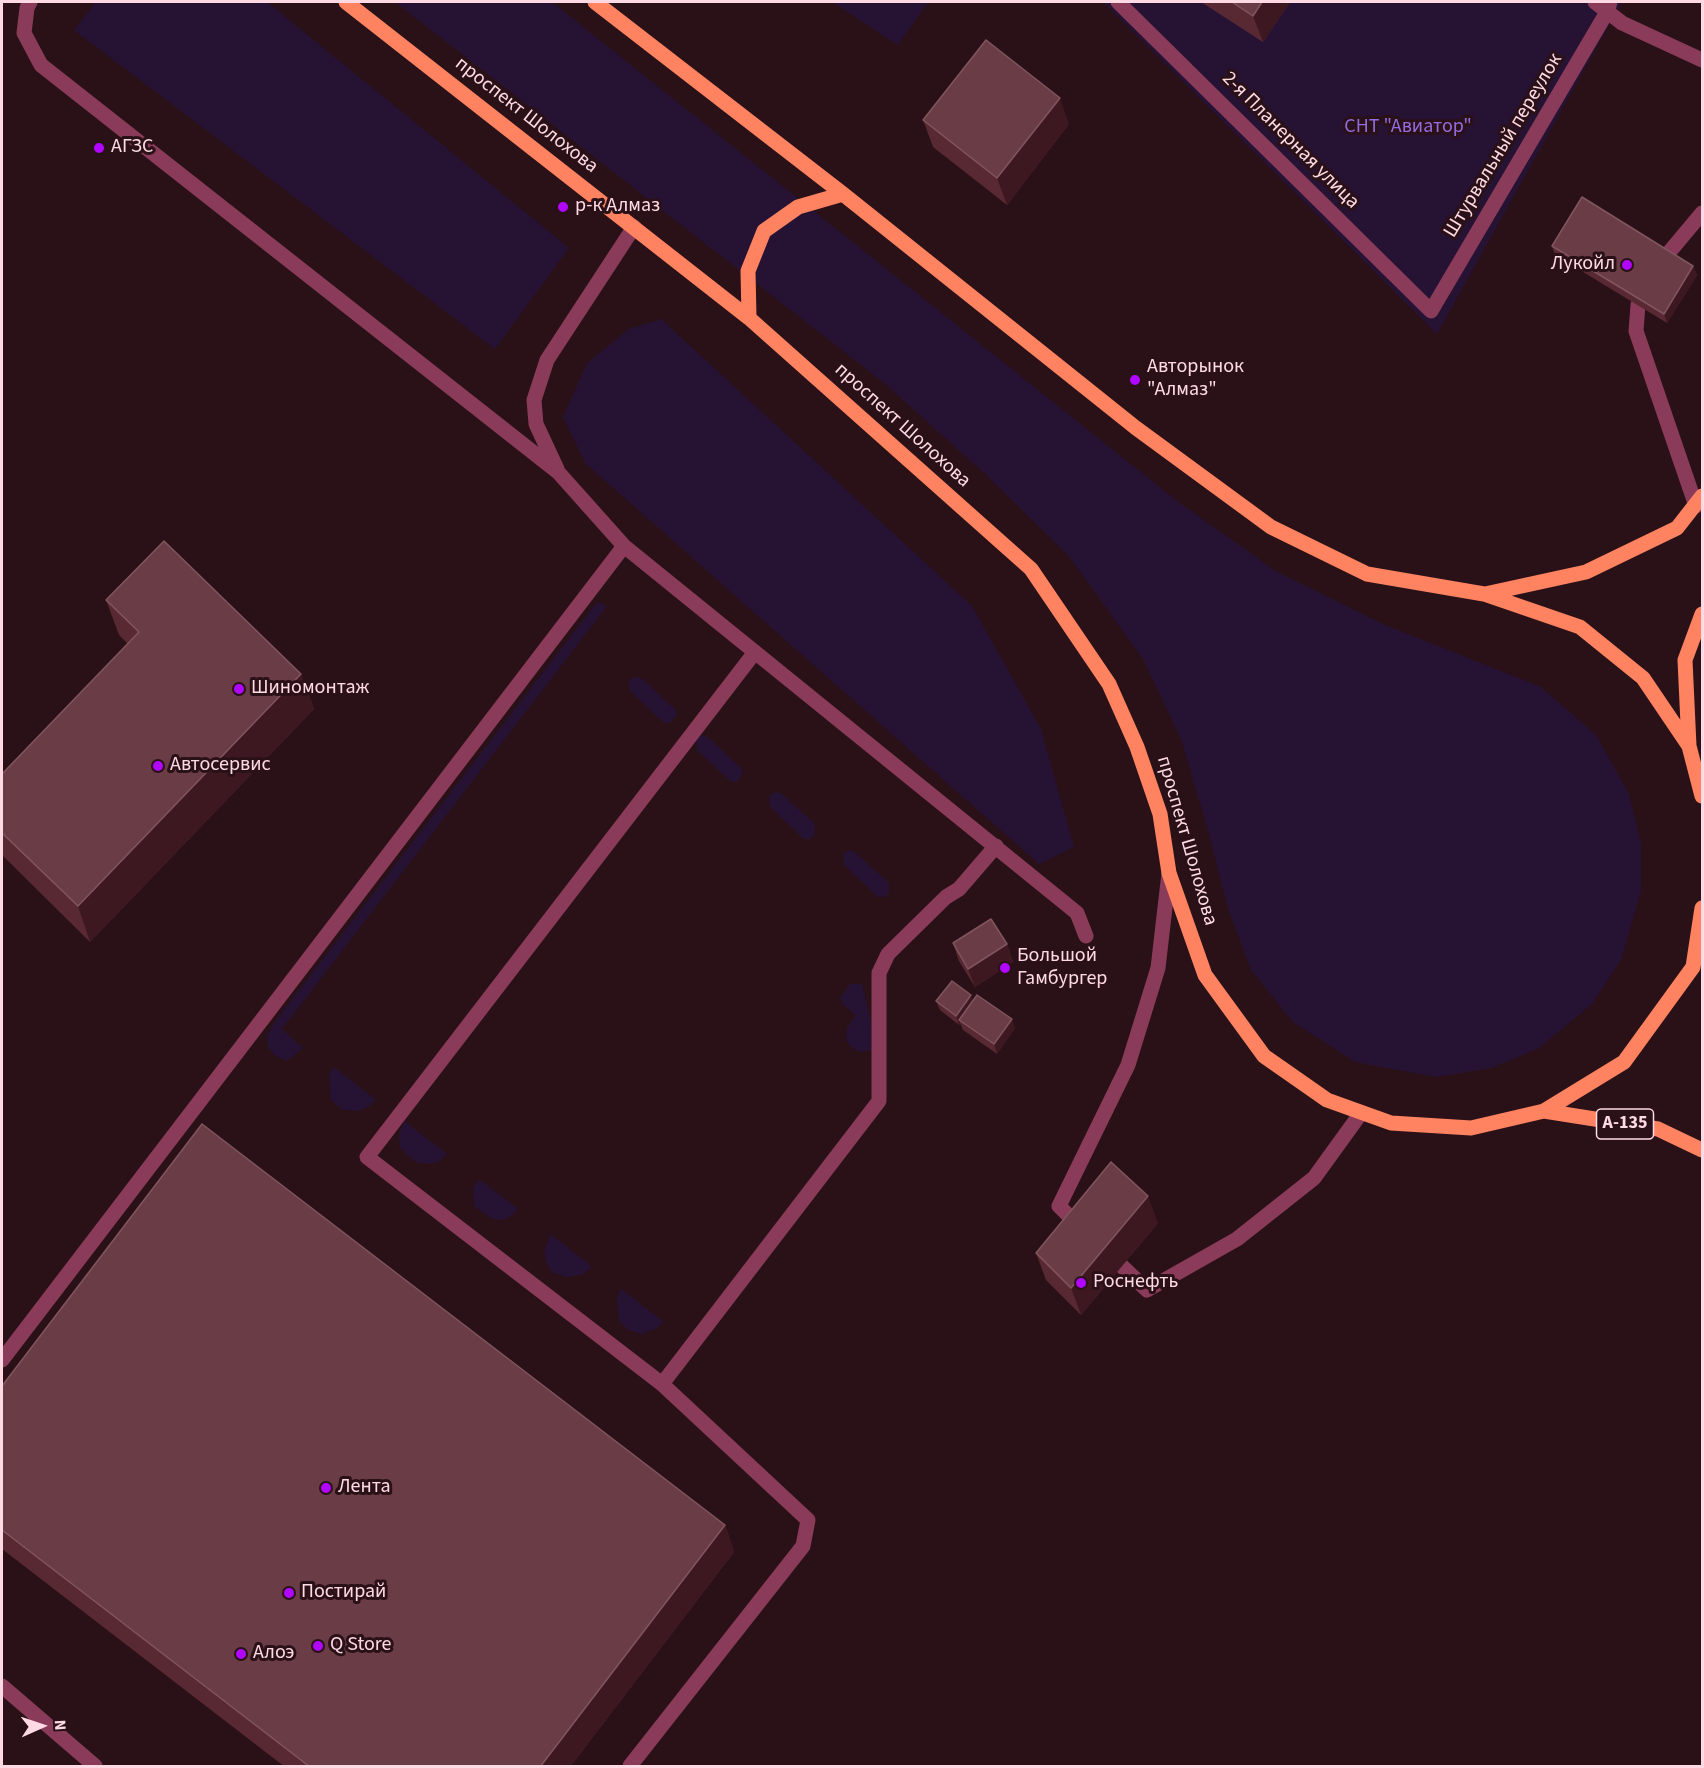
<!DOCTYPE html>
<meta charset="utf-8">
<style>
body{margin:0}
#map{position:relative;width:1704px;height:1768px;overflow:hidden;background:#2a1117;font-family:"Source Sans 3",sans-serif}
canvas{display:block}
.frame{position:absolute;inset:0;border:3px solid #ffdae5;pointer-events:none}
.north{position:absolute;left:12px;top:1696px;width:60px;height:60px;-webkit-text-stroke:4px #2a1117;paint-order:stroke;rotate:87deg;font-size:16px;font-weight:700;line-height:24px;text-align:center;color:#ffdae5}
.north::after{content:'';display:block;margin:auto;width:21px;height:27px;background:#ffdae5;clip-path:polygon(50% 0,100% 100%,50% 72%,0 100%)}
</style>
<div id="map">
<canvas width="1704" height="1768"></canvas>
<div class="frame"></div>
<div class="north">N</div>
</div>
<script>
const g = document.querySelector('canvas').getContext('2d');
g.lineJoin = 'round';
function fillPath(path, color) {
  g.fillStyle = color;
  g.fill(path, 'evenodd');
}
function shape(rows) {
  const path = new Path2D();
  for (const r of rows) {
    path.moveTo(r[0], r[1]);
    for (let i = 2; i < r.length; i += 2) path.lineTo(r[i], r[i + 1]);
  }
  return path;
}
function trace(path, color, width, dash) {
  g.strokeStyle = color;
  g.lineWidth = width;
  g.lineCap = dash ? 'butt' : 'round';
  g.setLineDash(dash || []);
  g.stroke(path);
}
function label(font, color, halo, rows, align = 'center') {
  g.font = font + ' "Source Sans 3",sans-serif';
  g.lineWidth = 6;
  g.setLineDash([]);
  g.textBaseline = 'middle';
  g.strokeStyle = halo;
  g.fillStyle = color;
  for (const [text, x, y, turn = 0] of rows) {
    g.save();
    g.translate(x, y);
    g.rotate((+turn || 0) * Math.PI / 180);
    g.textAlign = isNaN(turn) ? turn : align;
    if (halo) g.strokeText(text, 0, 0);
    g.fillText(text, 0, 0);
    g.restore();
  }
}
const green = shape([
 [96,2,267,2,569,248,495,349,74,30],
 [395,2,552,2,1177,501,1277,572,1385,625,1541,687,1596,735,1629,794,1641,843,1641,891,1621,960,1592,1004,1539,1048,1492,1068,1435,1077,1355,1062,1293,1022,1251,970,1228,909,1208,830,1181,739,1143,659,1068,555,984,473,883,382],
 [832,2,928,2,898,45],
 [1103,2,1622,2,1437,334],
 [661,319,972,606,1041,729,1074,847,1039,864,585,463,563,417,587,363,629,329],
 [597,602,607,606,282,1029,303,1048,287,1061,275,1056,268,1047,267,1035,276,1020],
 [635,677,641,678,675,709,677,714,670,723,664,723,630,691,629,680],
 [701,735,708,737,741,768,743,773,737,782,731,782,697,750,696,739],
 [775,792,781,793,815,824,815,835,810,839,804,839,770,807,769,796],
 [849,850,855,852,889,883,889,893,884,897,878,897,844,865,843,854],
 [850,984,862,984,871,1022,871,1050,860,1052,852,1048,846,1040,847,1028,856,1015,843,1005,840,998],
 [334,1067,376,1100,368,1107,356,1111,341,1109,331,1100,329,1074],
 [404,1121,447,1154,438,1162,428,1164,416,1162,407,1155,400,1147,399,1134],
 [479,1179,518,1209,512,1215,503,1220,492,1219,474,1206,473,1188],
 [551,1235,552,1235,592,1267,582,1275,568,1277,553,1273,546,1262,544,1250],
 [621,1289,664,1322,655,1329,641,1334,628,1330,619,1321,617,1297]
]);
const minor = shape([
 [30,2,27,8,24,33,41,65,558,472,624,546,1077,913,1086,936],
 [1118,2,1431,311,1607,12,1610,2],
 [1595,2,1622,23,1702,60],
 [1666,256,1702,213],
 [1638,305,1636,331,1696,506],
 [557,469,536,424,534,400,547,360,634,227],
 [755,652,367,1157,662,1384,879,1101,879,973,888,954,946,897,959,889,996,846],
 [1082,1229,1059,1206,1128,1065,1158,968,1169,873],
 [1108,1253,1147,1290,1237,1239,1314,1178,1361,1113],
 [2,1360,624,546],
 [2,1686,95,1766],
 [630,1766,803,1546,808,1520,662,1384]
]);
const major = shape([
 [346,2,749,318,1031,569,1109,684,1137,747,1160,814,1169,873,1205,975,1264,1056,1327,1100,1391,1123,1471,1128,1544,1111,1624,1062,1693,967,1702,908],
 [595,2,843,194,1136,428,1271,527,1367,574,1484,594,1580,627,1643,678,1689,746,1702,796],
 [749,318,748,271,764,231,798,207,843,194],
 [1485,594,1586,572,1677,528,1702,496],
 [1689,746,1685,660,1702,614],
 [1544,1111,1658,1129,1702,1150]
]);
const wall = shape([
 [1201,2,1290,2,1263,42],
 [923,120,1069,124,1007,205,933,147],
 [1552,246,1693,266,1697,275,1667,323,1555,255],
 [106,600,301,674,314,709,90,942,2,855,2,774,128,644,119,635],
 [953,943,1007,944,1013,962,975,987,959,961],
 [936,1001,973,1001,1015,1028,997,1054,963,1030,960,1023,959,1025,940,1010],
 [1158,1223,1081,1315,1046,1280,1036,1253],
 [2,1386,725,1525,734,1552,570,1767,285,1767,2,1549]
]);
const shadedWall = shape([
 [1262,2,1290,2,1263,42,1253,16],
 [1060,98,1069,124,1007,205,997,178],
 [1693,266,1697,275,1667,323,1664,314],
 [301,674,314,709,90,942,78,906],
 [1007,944,1013,962,975,987,968,969],
 [971,995,974,1005,959,1020,960,1023,959,1025,956,1016],
 [1012,1019,1015,1028,997,1054,994,1044],
 [1148,1196,1158,1223,1081,1315,1071,1288],
 [725,1525,734,1552,570,1767,540,1767]
]);
const building = shape([
 [1232,2,1262,2,1253,16,1232,2],
 [986,40,1060,98,997,178,923,120,986,40],
 [1582,197,1693,266,1664,314,1552,246,1582,197],
 [164,541,301,674,78,906,2,833,2,774,139,632,106,600,164,541],
 [991,919,1007,944,968,969,953,943,991,919],
 [952,981,971,995,956,1016,936,1001,952,981],
 [977,995,1012,1019,994,1044,959,1020,977,995],
 [202,1124,725,1525,540,1767,310,1767,2,1530,2,1386,202,1124],
 [1111,1162,1148,1196,1071,1288,1036,1253,1111,1162]
]);
const markers = [
 [99,148,6,"#b106ff"],
 [563,207,6,"#b106ff"],
 [1627,265,6,"#b106ff"],
 [1135,380,6,"#b106ff"],
 [239,689,6,"#b106ff"],
 [158,766,6,"#b106ff"],
 [1005,968,6,"#b106ff"],
 [1081,1283,6,"#b106ff"],
 [326,1488,6,"#b106ff"],
 [289,1593,6,"#b106ff"],
 [318,1646,6,"#b106ff"],
 [241,1654,6,"#b106ff"]
];
const shields = [
 [1625,1124,57]
];
const shieldNames = [
 ["А-135",1625,1124]
];
const streetNames = [
 ["проспект Шолохова",526,116,38],
 ["2-я Планерная улица",1290,141,45],
 ["Штурвальный переулок",1504,146,-59],
 ["проспект Шолохова",902,426,42],
 ["проспект Шолохова",1186,841,74]
];
const parkNames = [
 ["СНТ \"Авиатор\"",1408,128]
];
const poiNames = [
 ["АГЗС",111,148],
 ["р-к Алмаз",575,207],
 ["Лукойл",1615,265,"right"],
 ["Авторынок",1147,368],
 ["\"Алмаз\"",1147,391],
 ["Шиномонтаж",251,689],
 ["Автосервис",170,766],
 ["Большой",1017,957],
 ["Гамбургер",1017,980],
 ["Роснефть",1093,1283],
 ["Лента",338,1488],
 ["Постирай",301,1593],
 ["Q Store",330,1646],
 ["Алоэ",253,1654]
];
fillPath(green, '#261334');
trace(minor, '#893b59', 15);
trace(major, '#ff8361', 15);
fillPath(wall, '#582933');
fillPath(shadedWall, '#3e1820');
fillPath(building, '#6a3c46');
trace(building, '#81555f', 1.5);
for (const [x, y, r, color] of markers) {
  const dot = new Path2D();
  dot.arc(x, y, r, 0, 2 * Math.PI);
  g.fillStyle = color;
  g.fill(dot);
  trace(dot, '#2a1117', 2);
}
for (const [x, y, w] of shields) {
  const box = new Path2D();
  box.roundRect(x - w / 2, y - 15, w, 30, 4.5);
  g.fillStyle = '#2a1117';
  g.fill(box);
  trace(box, '#ffdae5', 1.5);
}
label('bold 18px', '#ffdae5', null, shieldNames);
label('20px', '#ffdae5', '#2a1117', streetNames);
label('20px', '#946be2', '#2a1117', parkNames);
label('20px', '#ffdae5', '#2a1117', poiNames, 'left');
</script>
